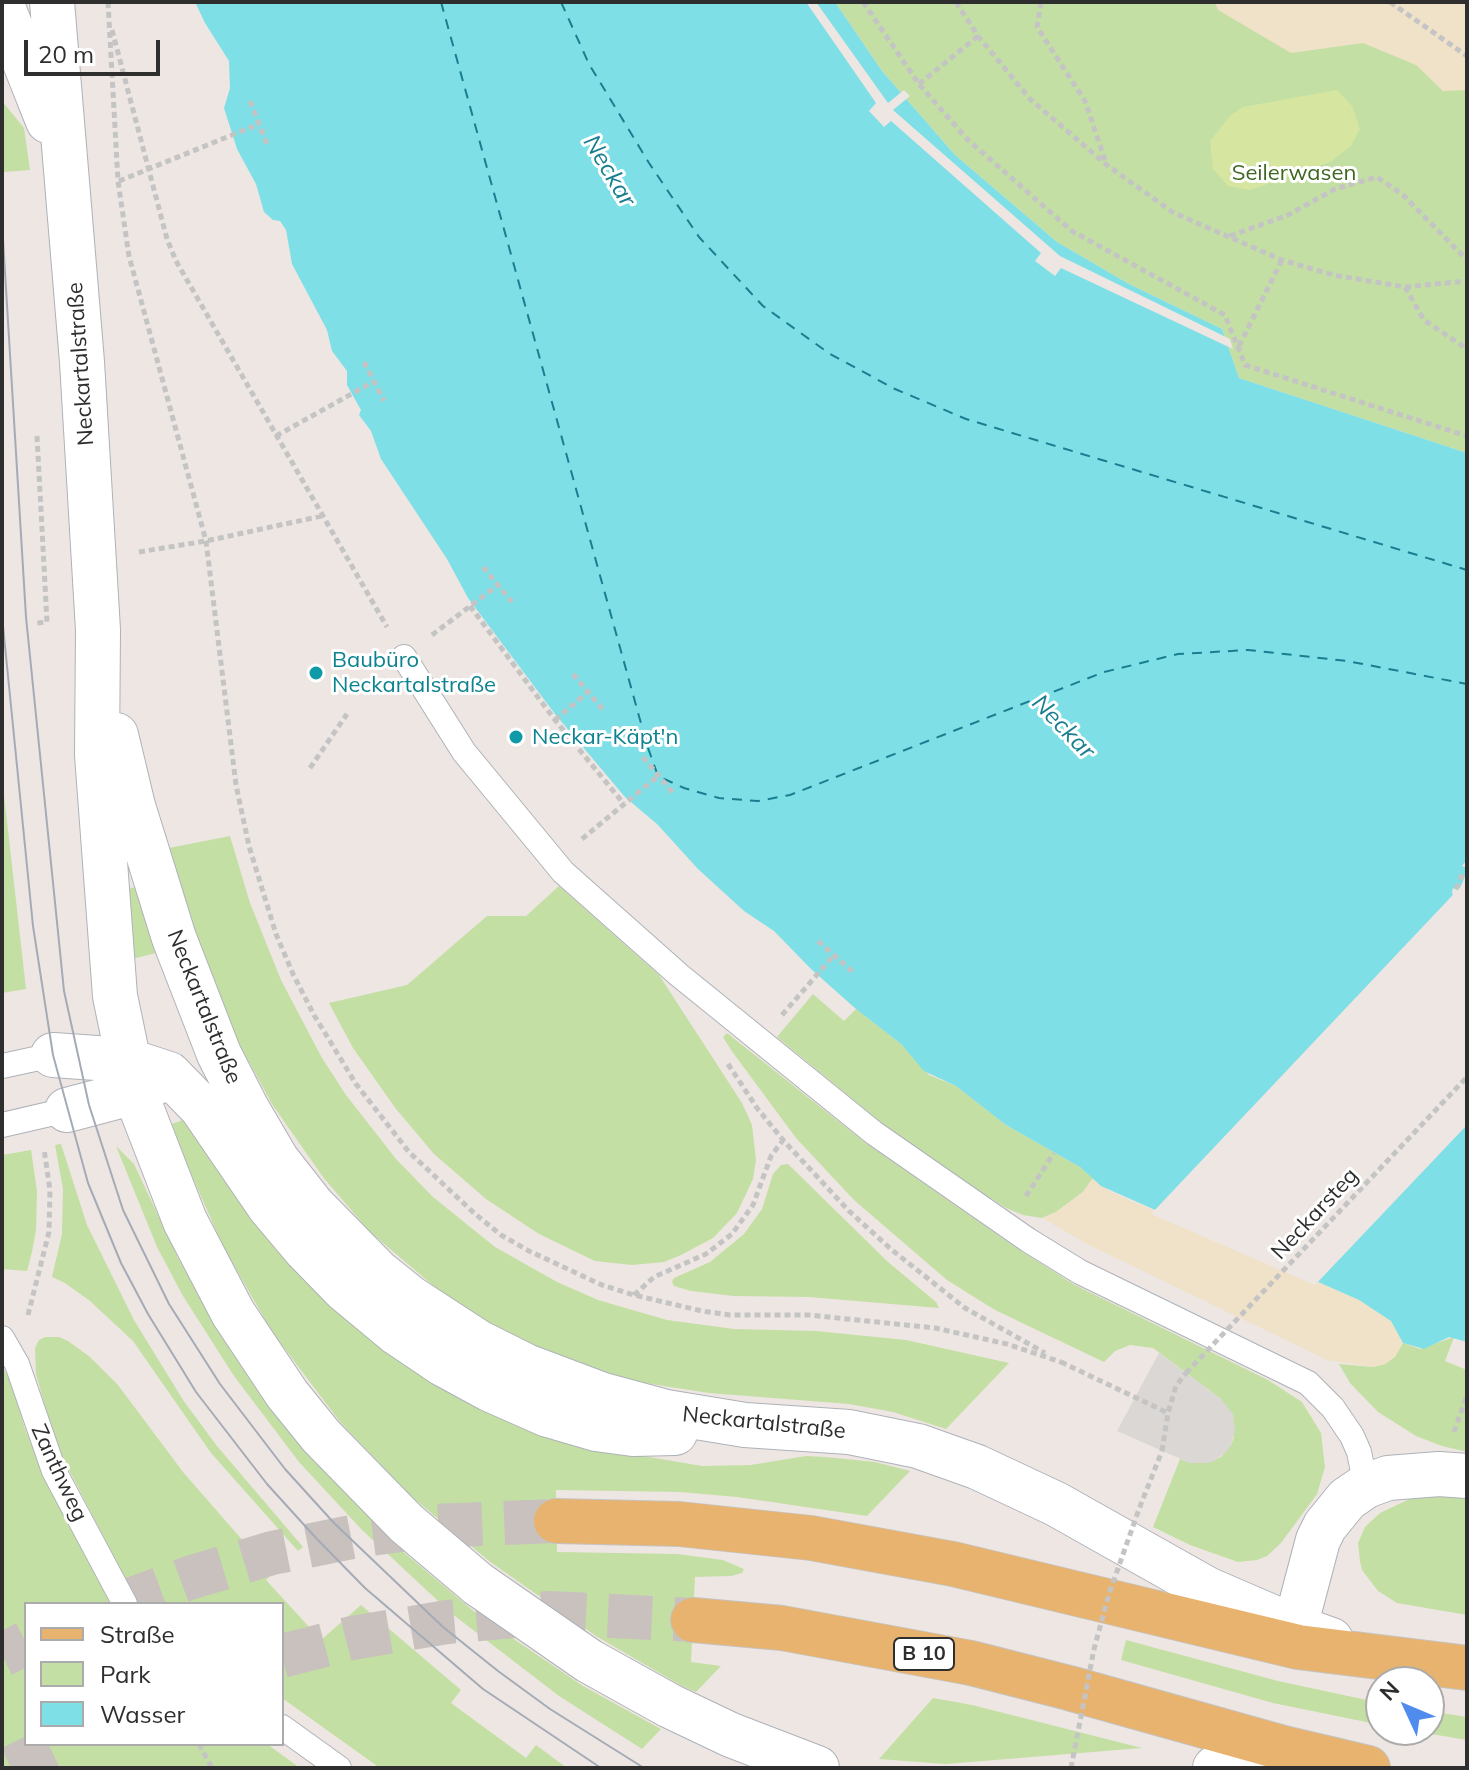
<!DOCTYPE html>
<meta charset="utf-8">
<style>
body{margin:0}
#map{position:relative;width:1469px;height:1770px;overflow:hidden;background:#eee6e2;font-family:Mulish,sans-serif}
canvas{display:block}
.frame{position:absolute;inset:0;border:4px solid #2e2e2e;pointer-events:none}
.legend{position:absolute;left:24px;top:1602px;width:260px;height:144px;box-sizing:border-box;background:#fff;border:2px solid #ababab;margin:0;padding:10px 14px;list-style:none;font-size:24px;color:#2e2e2e}
.legend li{display:flex;align-items:center;gap:16px;height:40px}
.legend b{width:40px;border:2px solid #ababab}
.north{position:absolute;left:1365px;top:1666px;width:80px;height:80px;box-sizing:border-box;background:#fff;border:2px solid #ababab;border-radius:50%;rotate:314deg;font-size:22px;font-weight:700;line-height:32px;text-align:center;color:#2e2e2e}
.north::after{content:'';display:block;margin:auto;width:28px;height:36px;background:#508ced;clip-path:polygon(50% 0,100% 100%,50% 72%,0 100%)}
.scale{position:absolute;left:24px;top:40px;width:136px;height:36px;box-sizing:border-box;border:4px solid #2e2e2e;border-top:0;padding-left:10px;font-size:24px;line-height:28px;white-space:nowrap;color:#2e2e2e;-webkit-text-stroke:6px #fff;paint-order:stroke}
</style>
<div id="map">
<canvas width="1469" height="1770"></canvas>
<div class="frame"></div>
<ul class="legend">
<li><b style="height:10px;background:#e7b36e"></b>Straße</li>
<li><b style="height:22px;background:#c4dfa3"></b>Park</li>
<li><b style="height:22px;background:#7edfe6"></b>Wasser</li>
</ul>
<div class="north">N</div>
<div class="scale">20 m</div>
</div>
<script>
const g = document.querySelector('canvas').getContext('2d');
g.lineJoin = 'round';
function fillPath(path, color) {
  g.fillStyle = color;
  g.fill(path, 'evenodd');
}
function shape(rows) {
  const path = new Path2D();
  for (const r of rows) {
    path.moveTo(r[0], r[1]);
    for (let i = 2; i < r.length; i += 2) path.lineTo(r[i], r[i + 1]);
  }
  return path;
}
function trace(path, color, width, dash) {
  g.strokeStyle = color;
  g.lineWidth = width;
  g.lineCap = dash ? 'butt' : 'round';
  g.setLineDash(dash || []);
  g.stroke(path);
}
function label(font, color, halo, rows, align = 'center') {
  g.font = font + ' Mulish,sans-serif';
  g.lineWidth = 6;
  g.setLineDash([]);
  g.textBaseline = 'middle';
  g.strokeStyle = halo;
  g.fillStyle = color;
  for (const [text, x, y, turn = 0] of rows) {
    g.save();
    g.translate(x, y);
    g.rotate((+turn || 0) * Math.PI / 180);
    g.textAlign = isNaN(turn) ? turn : align;
    if (halo) g.strokeText(text, 0, 0);
    g.fillText(text, 0, 0);
    g.restore();
  }
}
const green = shape([
 [835,2,1467,2,1467,453,1239,378,1222,329,1129,284,1057,242,955,155,882,71],
 [2,101,24,128,30,170,4,172],
 [2,777,26,989,2,993],
 [230,836,250,903,281,980,322,1058,346,1095,396,1159,433,1197,495,1247,557,1282,598,1300,667,1320,734,1329,816,1331,906,1340,1009,1363,946,1429,893,1412,849,1404,709,1393,632,1381,599,1372,533,1346,484,1322,443,1294,369,1231,323,1177,272,1104,230,1027,164,849],
 [559,886,659,975,742,1103,752,1125,756,1160,753,1179,737,1213,713,1238,681,1255,664,1262,632,1265,595,1261,539,1234,486,1199,434,1154,396,1109,353,1048,329,1003,407,985,487,916,526,916],
 [136,887,156,953,132,959,126,889],
 [813,994,844,1021,856,1009,901,1044,929,1075,956,1086,1006,1125,1080,1167,1093,1178,1083,1192,1056,1212,1042,1218,1023,1215,1006,1208,975,1188,883,1124,777,1037],
 [727,1033,867,1144,1015,1247,1075,1285,1268,1380,1302,1402,1321,1433,1325,1467,1317,1494,1281,1543,1267,1556,1257,1560,1238,1562,1190,1545,1153,1527,1180,1459,1190,1463,1207,1463,1221,1457,1231,1445,1234,1437,1221,1399,1153,1348,1130,1345,1115,1351,1104,1362,995,1310,947,1280,854,1200,796,1138,731,1050,723,1037],
 [194,1116,597,1448,702,1466,751,1465,806,1456,826,1457,875,1462,910,1471,867,1516,737,1497,680,1492,556,1490,557,1552,677,1554,723,1560,744,1569,742,1573,731,1576,695,1577,691,1662,721,1666,696,1692,680,1685,596,1636,489,1561,412,1497,341,1423,272,1332,223,1246,188,1167,172,1124],
 [61,1144,87,1225,134,1320,183,1400,217,1446,303,1547,298,1551,211,1453,133,1341,90,1301,65,1283,52,1277,62,1234,63,1189,55,1145],
 [116,1146,134,1164,178,1258,215,1323,308,1451,400,1549,477,1614,583,1686,661,1729,642,1749,559,1696,451,1613,362,1530,299,1462,234,1376,183,1296,157,1247],
 [31,1150,37,1191,36,1230,32,1252,27,1271,2,1269,2,1155],
 [788,1164,888,1262,936,1302,939,1308,809,1297,734,1296,691,1291,674,1286,672,1282,674,1278,710,1262,744,1234,762,1209,773,1174,781,1165],
 [45,1337,59,1337,68,1341,90,1357,118,1385,183,1472,272,1574,266,1580,321,1640,361,1605,461,1690,451,1703,526,1758,536,1745,567,1768,380,1768,282,1698,282,1604,152,1604,130,1588,56,1445,36,1374,35,1348,39,1340],
 [1454,1337,1445,1361,1467,1370,1467,1452,1442,1446,1416,1436,1378,1412,1350,1383,1339,1364,1373,1367,1385,1364,1394,1357,1403,1343,1420,1349],
 [2,1366,11,1382,25,1429,44,1476,111,1604,26,1604,26,1744,267,1744,300,1768,2,1768],
 [1467,1493,1467,1615,1397,1603,1378,1591,1362,1570,1360,1561,1358,1543,1365,1527,1380,1513,1414,1497],
 [1126,1640,1278,1681,1381,1703,1381,1725,1273,1703,1121,1660],
 [933,1698,972,1705,1142,1748,946,1764,879,1759],
 [1429,1711,1467,1717,1467,1740,1407,1730,1429,1730]
]);
const sand = shape([
 [1215,2,1467,2,1467,90,1443,91,1416,65,1363,43,1291,53,1218,10],
 [1093,1178,1111,1192,1359,1300,1391,1321,1403,1343,1395,1357,1385,1364,1373,1367,1327,1360,1089,1245,1042,1218,1056,1212,1083,1192]
]);
const pitch = shape([
 [1337,90,1352,106,1360,129,1351,146,1330,162,1250,190,1228,186,1213,169,1210,141,1230,116,1243,107]
]);
const plaza = shape([
 [1159,1353,1221,1399,1233,1414,1235,1430,1231,1445,1227,1451,1214,1461,1207,1463,1190,1463,1117,1431]
]);
const water = shape([
 [195,2,835,2,882,71,955,155,1057,242,1129,284,1222,329,1239,378,1467,453,1467,860,1462,866,1467,868,1467,871,1459,891,1453,888,1452,892,1454,899,1467,907,1467,1342,1449,1337,1424,1349,1403,1343,1391,1321,1359,1300,1101,1186,1080,1167,1006,1125,956,1086,924,1071,901,1044,856,1009,811,969,774,931,744,911,698,869,657,824,625,797,555,714,468,598,447,559,381,459,371,431,359,415,361,410,347,385,347,371,332,351,327,330,292,264,286,230,280,221,273,220,264,212,256,184,237,149,224,108,230,88,229,61,205,23]
]);
const pier = shape([
 [806,2,816,2,888,103,904,90,910,96,893,110,1060,256,1230,339,1233,349,1061,268,1055,276,1035,261,1041,253,891,121,884,127,869,111,876,103],
 [1467,880,1462,893,1457,894,1459,899,1467,902,1467,1125,1315,1285,1151,1214]
]);
const ferry = shape([
 [441,2,647,745,658,776,684,788,719,798,758,801,790,795,1104,672,1178,654,1248,650,1347,661,1467,684],
 [561,2,589,64,649,163,699,237,763,306,830,354,895,389,966,419,1467,570]
]);
const primaryTunnel = shape([
 [119,1604,189,1578,272,1553,362,1535,432,1526,556,1521],
 [2,1655,26,1643],
 [282,1656,352,1638,447,1622,550,1613,693,1620],
 [11,1768,60,1744]
]);
const path = shape([
 [108,2,118,181,129,256,206,541,236,785,249,846,276,934,293,974,314,1015,356,1084,409,1152,474,1213,501,1235,529,1251,602,1285,634,1295,702,1311,730,1315,809,1315,935,1328,1007,1344,1061,1362],
 [863,2,919,84,967,139,1072,231,1225,315,1245,365,1467,436],
 [956,2,978,36,1030,99,1108,166,1174,213,1282,260,1333,275,1405,287,1467,281],
 [1041,2,1037,27,1085,101,1106,163],
 [1390,2,1467,56],
 [112,30,167,239,176,261,387,627],
 [919,84,978,36],
 [250,101,268,147],
 [119,181,259,124],
 [1230,236,1288,215,1335,189,1377,177,1403,195,1467,260],
 [1405,287,1424,320,1467,349],
 [1239,346,1282,260],
 [364,362,384,401],
 [37,436,47,622,37,623],
 [276,436,373,382],
 [139,552,206,541,322,516],
 [483,567,512,602],
 [470,606,555,720,624,804],
 [432,635,498,585],
 [573,674,604,711],
 [555,720,588,692],
 [643,757,673,793],
 [310,768,347,714],
 [582,839,658,776],
 [1456,889,1463,872],
 [818,941,853,972],
 [782,1015,834,955],
 [728,1064,757,1108,783,1140,849,1211,892,1250,965,1308,1045,1353],
 [1026,1196,1054,1153],
 [634,1295,654,1277,706,1254,732,1234,753,1205,771,1156,783,1140],
 [28,1315,49,1232,50,1190,44,1149],
 [1061,1362,1168,1413],
 [1454,1432,1467,1395],
 [1162,1451,1168,1413,1176,1386,1186,1373],
 [199,1744,212,1768]
]);
const lane = shape([
 [404,657,464,752,563,872,679,975,874,1133,1028,1240,1080,1272,1308,1383,1333,1408,1352,1436,1359,1452,1366,1486],
 [2,1066,53,1055],
 [2,1125,67,1110],
 [2,1338,17,1364,54,1471,125,1604],
 [282,1727,339,1768]
]);
const street = shape([
 [1295,1627,1318,1540,1325,1526,1347,1499,1366,1486,1388,1478,1439,1474,1467,1476]
]);
const secondary = shape([
 [52,2,82,362,98,630,97,755,115,996,135,1092,185,1221,233,1313,287,1394,321,1436,406,1523,478,1584,589,1661,670,1706,731,1735,817,1768],
 [2,5,48,121],
 [116,735,133,806,174,938,219,1054,246,1107,277,1160,313,1206,378,1272,409,1297,478,1342,526,1366,603,1395,666,1412,745,1425,849,1432,918,1446,977,1467,1056,1504,1207,1589,1295,1627,1331,1640],
 [53,1055,126,1060,169,1074,202,1108,269,1206,306,1250,344,1289,397,1333,443,1364,489,1389,548,1415,596,1429,633,1434,675,1433],
 [67,1110,135,1092,161,1080],
 [1215,1768,1328,1768]
]);
const primary = shape([
 [556,1521,679,1524,811,1538,953,1564,1298,1647,1467,1668],
 [693,1620,782,1628,971,1663,1069,1688,1283,1748,1368,1768]
]);
const tram = shape([
 [2,223,26,617,64,991,89,1105,123,1210,169,1304,220,1384,285,1469,334,1523,443,1627,498,1671,550,1709,644,1768],
 [2,616,33,926,53,1055,88,1183,121,1263,148,1314,196,1392,267,1484,316,1538,365,1588,483,1689,601,1768]
]);
const pathBridge = shape([
 [1186,1373,1467,1077],
 [1071,1768,1094,1649,1109,1594,1139,1509,1162,1451]
]);
const markers = [
 [316,673,8,"#0f9aa8"],
 [516,737,8,"#0f9aa8"]
];
const shields = [
 [924,1654,60]
];
const shieldNames = [
 ["B 10",924,1654]
];
const parkNames = [
 ["Seilerwasen",1294,173]
];
const streetNames = [
 ["Neckartalstraße",81,364,-94],
 ["Neckartalstraße",204,1007,68],
 ["Neckarsteg",1315,1214,-47],
 ["Neckartalstraße",764,1423,6],
 ["Zanthweg",59,1473,65]
];
const cultureNames = [
 ["Baubüro",332,660],
 ["Neckartalstraße",332,685],
 ["Neckar-Käpt'n",532,737]
];
const waterNames = [
 ["Neckar",609,171,59],
 ["Neckar",1063,727,46]
];
fillPath(green, '#c4dfa3');
fillPath(sand, '#efe2c8');
fillPath(pitch, '#d6e6a0');
fillPath(plaza, '#dad7d4');
fillPath(water, '#7edfe6');
fillPath(pier, '#eee6e2');
trace(ferry, '#197f90', 2, [10, 8]);
trace(primaryTunnel, '#c8c1be', 44, [44, 22]);
trace(lane, '#aeb2b9', 26);
trace(street, '#aeb2b9', 46);
trace(secondary, '#aeb2b9', 46);
trace(primary, '#c4c4c4', 46);
trace(path, '#c4c4c4', 5, [6, 4]);
trace(lane, '#fff', 24);
trace(street, '#fff', 44);
trace(secondary, '#fff', 44);
trace(primary, '#e7b36e', 44);
trace(tram, '#a4abb6', 2);
trace(pathBridge, '#c4c4c4', 5, [6, 4]);
for (const [x, y, r, color] of markers) {
  const dot = new Path2D();
  dot.arc(x, y, r, 0, 2 * Math.PI);
  g.fillStyle = color;
  g.fill(dot);
  trace(dot, '#fff', 3);
}
for (const [x, y, w] of shields) {
  const box = new Path2D();
  box.roundRect(x - w / 2, y - 16, w, 32, 6);
  g.fillStyle = '#fff';
  g.fill(box);
  trace(box, '#2e2e2e', 2);
}
label('bold 20px', '#2e2e2e', null, shieldNames);
label('22px', '#3e6721', '#fff', parkNames);
label('22px', '#2e2e2e', '#fff', streetNames);
label('22px', '#0d838f', '#fff', cultureNames, 'left');
label('italic 24px', '#197f90', '#fff', waterNames);
</script>
